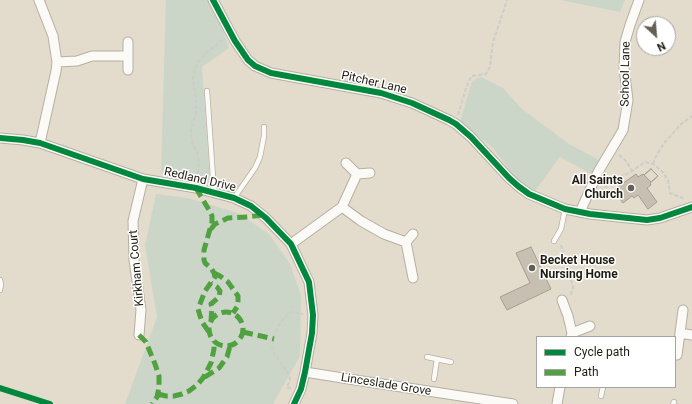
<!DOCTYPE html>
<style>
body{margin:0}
#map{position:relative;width:692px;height:404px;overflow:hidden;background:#e3dccc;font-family:Roboto,sans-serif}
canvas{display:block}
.legend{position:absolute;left:536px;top:336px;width:140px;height:52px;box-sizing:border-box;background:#fff;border:1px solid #a6a4a0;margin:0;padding:5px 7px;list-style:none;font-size:12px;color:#201c11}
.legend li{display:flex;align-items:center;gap:8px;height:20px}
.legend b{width:20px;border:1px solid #a6a4a0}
.north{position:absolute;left:636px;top:16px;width:40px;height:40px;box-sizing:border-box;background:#fff;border:1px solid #a6a4a0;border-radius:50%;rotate:154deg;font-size:11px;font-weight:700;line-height:16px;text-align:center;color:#201c11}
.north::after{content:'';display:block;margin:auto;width:14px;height:18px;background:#645f52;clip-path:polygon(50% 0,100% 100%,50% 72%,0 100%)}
</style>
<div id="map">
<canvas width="692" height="404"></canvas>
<ul class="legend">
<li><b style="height:5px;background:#00873e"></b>Cycle path</li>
<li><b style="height:5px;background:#50a13f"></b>Path</li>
</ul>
<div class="north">N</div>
</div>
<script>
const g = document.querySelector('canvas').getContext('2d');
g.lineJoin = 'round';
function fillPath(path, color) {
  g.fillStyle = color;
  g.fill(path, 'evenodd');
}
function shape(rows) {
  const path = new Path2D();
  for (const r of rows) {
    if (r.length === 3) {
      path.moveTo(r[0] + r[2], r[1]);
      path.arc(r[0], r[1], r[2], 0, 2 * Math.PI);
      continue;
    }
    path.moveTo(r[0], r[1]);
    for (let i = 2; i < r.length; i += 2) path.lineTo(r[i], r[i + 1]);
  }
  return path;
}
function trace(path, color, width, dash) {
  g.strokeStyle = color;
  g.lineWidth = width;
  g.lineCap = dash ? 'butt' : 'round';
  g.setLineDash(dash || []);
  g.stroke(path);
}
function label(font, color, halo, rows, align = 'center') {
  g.font = font + ' Roboto,sans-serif';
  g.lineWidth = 3;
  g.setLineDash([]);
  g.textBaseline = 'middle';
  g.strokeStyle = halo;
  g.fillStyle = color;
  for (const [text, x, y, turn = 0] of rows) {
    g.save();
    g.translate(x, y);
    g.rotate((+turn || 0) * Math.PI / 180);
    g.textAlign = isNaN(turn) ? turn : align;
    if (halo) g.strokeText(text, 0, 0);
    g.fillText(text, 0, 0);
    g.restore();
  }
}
const green = shape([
 [166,0,209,0,221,25,229,48,202,67,210,182,161,172],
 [560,0,625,0,620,12],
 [481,77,503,88,522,109,569,144,601,161,593,175,560,157,535,191,516,178,492,147,460,122,472,81],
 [156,194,188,198,238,213,269,234,290,264,301,295,300,356,273,404,125,404,157,317,145,245]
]);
const building = shape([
 [651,169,658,176,650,183,651,185,647,188,657,202,648,209,638,195,634,198,632,196,623,203,617,195,619,194,615,189,636,174,638,177,643,174,644,175,651,169],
 [651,169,658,176,651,182,644,175,651,169],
 [531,247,551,289,507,310,500,297,530,283,516,253,531,247]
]);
const path = shape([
 [458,115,468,82,472,76,486,74,490,67,493,42,507,0],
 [619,155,626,161,632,171],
 [653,164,655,158,665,142,681,124,692,116],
 [197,179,199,165,198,155,192,142,191,130,196,113,196,102,193,79,195,68,200,60,206,53,224,39],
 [601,192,608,184,632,171,645,162,653,164,662,171,668,180,670,193,685,199],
 [561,245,573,287,570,297],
 [291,388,287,388,290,379,288,373,275,355,272,347,276,330,283,319,291,312,303,314]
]);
const lane = shape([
 [207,91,214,192],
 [234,198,255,168,260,157,264,136,264,127],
 [554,241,561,229,565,209],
 [0,280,1,284,0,290],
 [427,357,451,362],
 [434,379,437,359],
 [601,396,603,387],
 [673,404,674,402]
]);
const street = shape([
 [39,0,53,36,57,62,56,71,40,143],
 [213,0,235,41,248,60,255,66,271,73,381,93,412,103,449,120,456,124,471,137,509,178,518,186,529,194,565,209,590,214,647,220,660,218,692,207],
 [128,42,128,70],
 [57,62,77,61,92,56,128,56],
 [0,138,23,140,40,143,143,179,196,188,234,198,251,206,266,218,291,244,309,282,313,315,312,333,305,372,301,389,294,404],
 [346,163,357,174,370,173],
 [342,207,361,221,384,234,406,242,413,278],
 [580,212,598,172,623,130,628,100,624,68,625,42,630,25,639,0],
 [406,242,413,234],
 [291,244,342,207,357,174],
 [562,300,568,316,572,333,571,337],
 [572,333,590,326],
 [680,333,683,310],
 [139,335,141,310,134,260,133,221,143,179],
 [677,355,680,333,692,335],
 [305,372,349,379,513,404],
 [557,404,560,387]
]);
const quiet = shape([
 [196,188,209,210,212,216,212,222,204,250,204,260,205,263,211,268,214,273,215,277,205,291,198,309,202,322,209,332],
 [211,229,215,224,228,218,248,217,262,215],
 [214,273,220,276,228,282,238,296,238,301,237,307,233,313],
 [226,329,17],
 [211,321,212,307,211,304,219,297,220,291,217,287,211,283],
 [243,332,274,339],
 [139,335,146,342,155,364,159,376,159,387,157,397,152,404],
 [205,377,219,368,227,357,230,346],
 [158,394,166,396,174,396,182,394,189,391,197,385,203,378,211,363,214,349,214,341]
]);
const cycleway = shape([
 [213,0,235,41,248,60,255,66,271,73,381,93,412,103,449,120,456,124,471,137,509,178,518,186,529,194,565,209,590,214,647,220,660,218,692,207],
 [0,138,23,140,40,143,143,179,196,188,234,198,251,206,266,218,291,244,309,282,313,315,312,333,305,372,301,389,294,404],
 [0,388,50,404]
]);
const markers = [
 [631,188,4,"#645f52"],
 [532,268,4,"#645f52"]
];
const streetNames = [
 ["School Lane",626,74,-89],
 ["Pitcher Lane",374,83,13],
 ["Redland Drive",200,180,13],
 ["Kirkham Court",137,268,-95],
 ["Linceslade Grove",386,385,9]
];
const poiNames = [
 ["All Saints",623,181],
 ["Church",623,195],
 ["Becket House",540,261,"left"],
 ["Nursing Home",540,275,"left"]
];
fillPath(green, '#cbd6c8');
fillPath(building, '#c6bfb2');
trace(building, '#a49e92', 1);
trace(lane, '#b5b0a3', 6);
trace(street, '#b5b0a3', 11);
trace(path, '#ceccc8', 2, [4, 2]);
trace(lane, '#fbfaf7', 4.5);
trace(street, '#fbfaf7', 9);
trace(quiet, '#50a13f', 5, [10, 5]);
trace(cycleway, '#00873e', 6);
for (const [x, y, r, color] of markers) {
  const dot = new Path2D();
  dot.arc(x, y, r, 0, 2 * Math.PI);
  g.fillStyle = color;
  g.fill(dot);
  trace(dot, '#fff', 1.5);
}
label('12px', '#201c11', '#fff', streetNames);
label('bold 12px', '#201c11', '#fff', poiNames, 'right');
</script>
